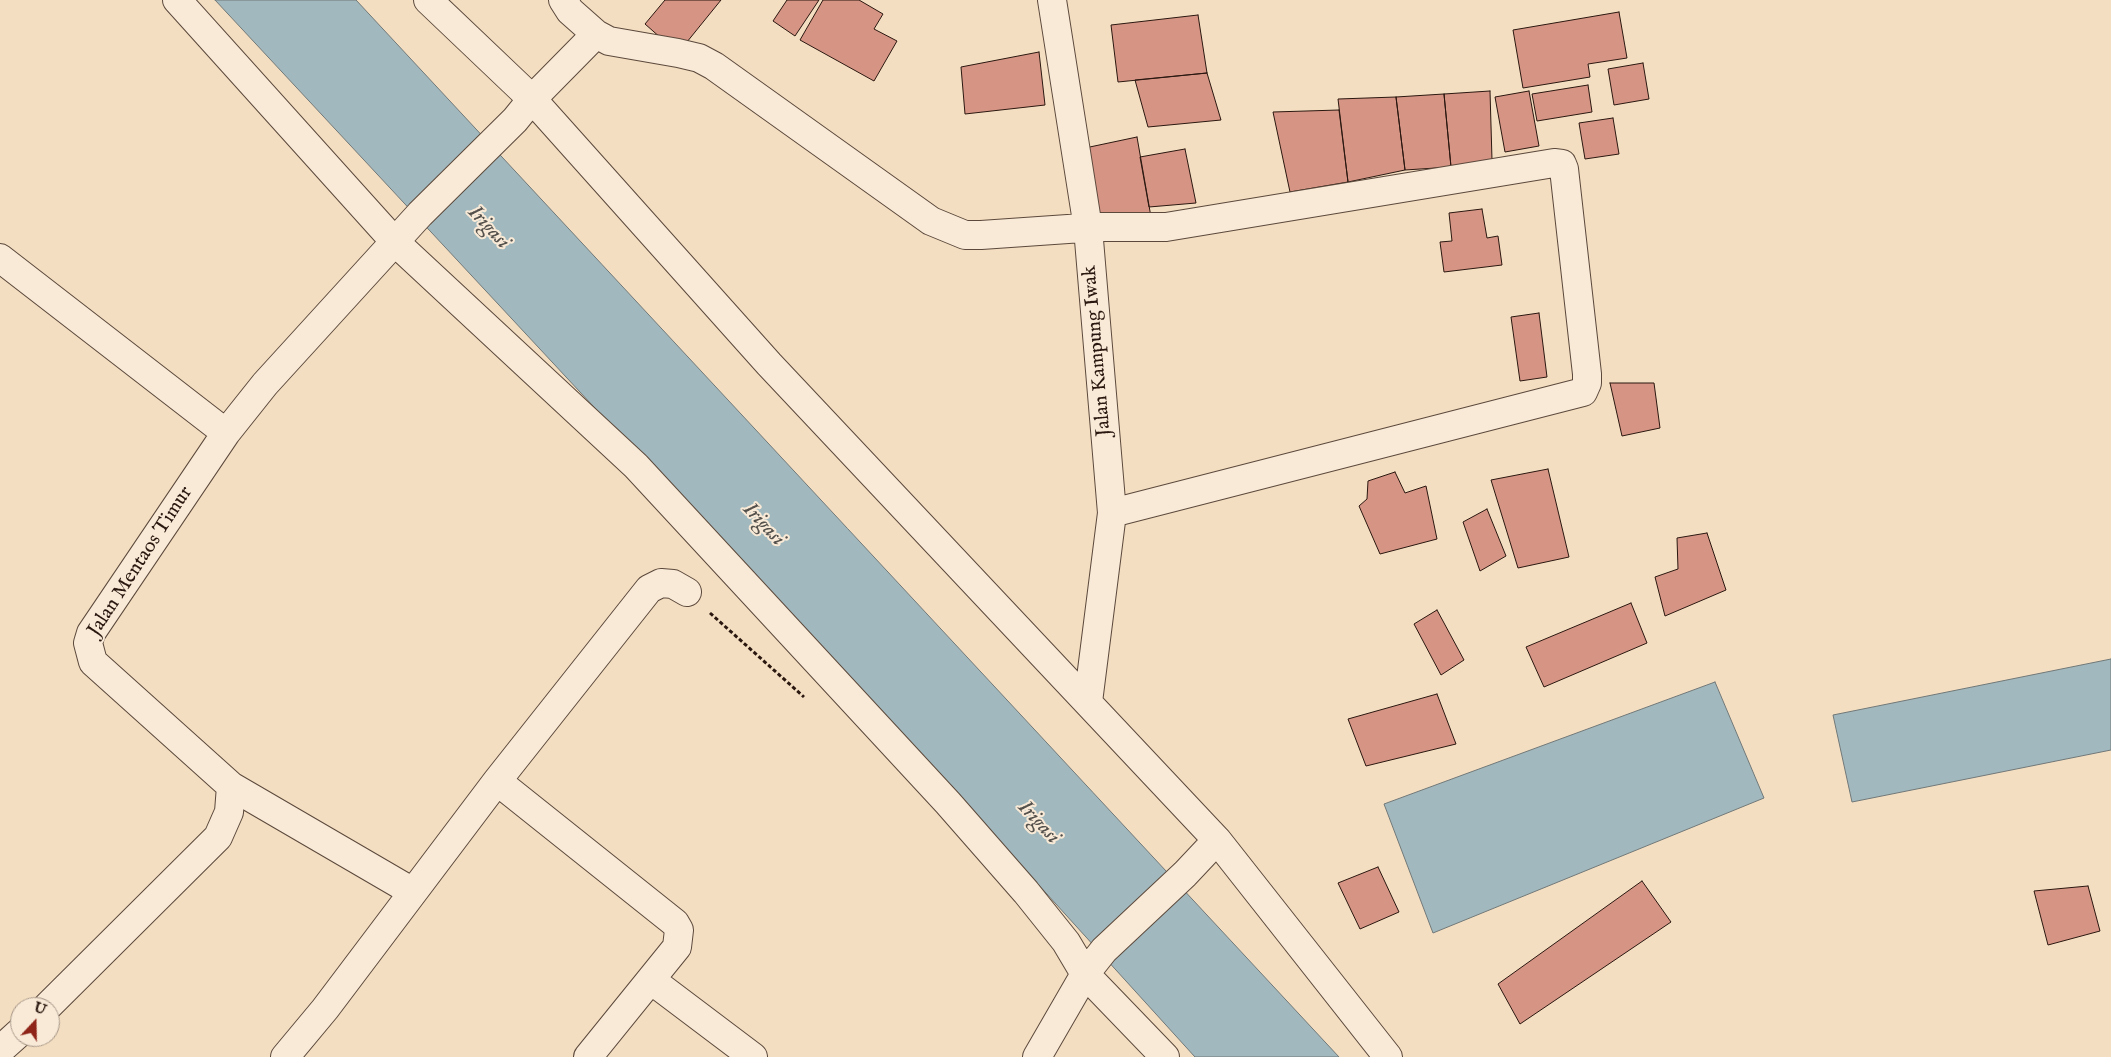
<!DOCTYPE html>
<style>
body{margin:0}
#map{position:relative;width:2111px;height:1057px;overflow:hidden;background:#f4dec1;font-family:"IM FELL English",serif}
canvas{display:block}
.north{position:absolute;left:10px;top:997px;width:50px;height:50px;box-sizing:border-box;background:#f8ead7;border:1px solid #a69687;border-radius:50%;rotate:21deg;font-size:14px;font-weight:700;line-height:20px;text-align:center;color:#2a170f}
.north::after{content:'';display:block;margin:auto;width:18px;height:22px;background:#8f2418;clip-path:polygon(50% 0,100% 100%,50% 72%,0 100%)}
</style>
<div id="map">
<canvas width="2111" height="1057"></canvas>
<div class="north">U</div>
</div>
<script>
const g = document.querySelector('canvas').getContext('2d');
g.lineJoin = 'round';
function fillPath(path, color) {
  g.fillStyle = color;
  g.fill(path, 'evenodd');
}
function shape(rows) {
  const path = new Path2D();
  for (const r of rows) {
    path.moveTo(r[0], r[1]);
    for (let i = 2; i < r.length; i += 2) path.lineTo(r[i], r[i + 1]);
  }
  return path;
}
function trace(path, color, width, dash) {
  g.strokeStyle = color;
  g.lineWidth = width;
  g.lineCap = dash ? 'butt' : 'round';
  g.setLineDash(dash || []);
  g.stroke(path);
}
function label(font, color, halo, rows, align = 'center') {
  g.font = font + ' "IM FELL English",serif';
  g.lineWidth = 4;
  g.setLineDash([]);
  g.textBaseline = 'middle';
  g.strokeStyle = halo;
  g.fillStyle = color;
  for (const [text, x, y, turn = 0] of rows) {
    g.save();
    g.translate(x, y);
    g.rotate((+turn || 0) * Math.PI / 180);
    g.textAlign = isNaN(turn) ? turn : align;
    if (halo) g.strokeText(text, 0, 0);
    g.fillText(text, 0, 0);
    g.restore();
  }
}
const water = shape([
 [215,0,356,0,1339,1057,1195,1057,1026,871,215,0],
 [2111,659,2111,750,1852,802,1833,715,2111,659],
 [1715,682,1764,798,1433,933,1384,804,1715,682]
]);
const building = shape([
 [665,0,721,0,678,53,645,24,665,0],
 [787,0,819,0,795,36,773,21,787,0],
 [823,0,859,0,883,14,874,29,897,41,874,81,800,40,823,0],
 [1619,12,1627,58,1588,64,1590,77,1523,88,1513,30,1619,12],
 [1198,15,1207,73,1118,82,1111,25,1198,15],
 [1039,52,1045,105,965,114,961,67,1039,52],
 [1643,63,1649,99,1614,105,1608,69,1643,63],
 [1207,73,1221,120,1148,127,1135,80,1207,73],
 [1588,85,1592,112,1537,121,1532,94,1588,85],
 [1490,91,1492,160,1451,167,1444,94,1490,91],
 [1529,91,1539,146,1505,152,1495,97,1529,91],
 [1444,94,1451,167,1405,170,1396,97,1444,94],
 [1396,97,1405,170,1348,182,1338,99,1396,97],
 [1339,110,1348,182,1290,192,1273,112,1339,110],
 [1613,118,1619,154,1585,159,1579,123,1613,118],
 [1137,137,1151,217,1097,227,1085,148,1137,137],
 [1185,149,1196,203,1149,207,1140,157,1185,149],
 [1482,209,1487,238,1498,236,1502,265,1444,272,1440,242,1452,241,1449,213,1482,209],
 [1539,313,1547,377,1520,381,1511,317,1539,313],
 [1610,383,1654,383,1660,428,1622,436,1610,383],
 [1548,469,1569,557,1518,568,1491,480,1548,469],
 [1395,472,1405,493,1426,486,1437,539,1380,554,1359,506,1367,499,1368,481,1395,472],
 [1487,509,1506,556,1480,571,1463,522,1487,509],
 [1707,533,1726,590,1665,616,1655,577,1678,569,1677,538,1707,533],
 [1631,603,1647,643,1544,687,1526,647,1631,603],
 [1437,610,1464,660,1441,675,1414,624,1437,610],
 [1437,694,1456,744,1366,766,1348,719,1437,694],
 [1378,867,1399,912,1360,929,1338,883,1378,867],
 [1642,881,1671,922,1520,1024,1498,984,1642,881],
 [2088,886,2100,931,2048,945,2034,891,2088,886]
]);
const path = shape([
 [710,613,804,697]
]);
const minor = shape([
 [177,0,395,242,636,466,948,803,1026,892,1066,942,1085,974,1165,1057],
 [428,0,532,99,769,364,1217,840,1388,1057],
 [1052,0,1088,228,1112,513,1088,702],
 [596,34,609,41,678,53,699,58,714,66,931,221,965,235,981,235,1097,227,1166,227,1554,163,1562,164,1564,169,1587,374,1587,383,1583,392,1112,513],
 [0,258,226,433],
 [497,781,675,923,679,930,677,947,588,1057],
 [231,786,413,892],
 [651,980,753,1057],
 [47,1007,218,837,229,812,231,786,93,662,88,643,91,633,226,433,265,384,420,214,515,120,532,99,596,34,570,11,563,0],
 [0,1050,20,1032],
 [285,1057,325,1009,497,781,649,589,661,583,673,584,687,592],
 [1037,1057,1085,974,1104,950,1185,874,1217,840]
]);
const streetNames = [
 ["Jalan Kampung Iwak",1098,351,-95],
 ["Jalan Mentaos Timur",141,562,-57]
];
const waterNames = [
 ["Irigasi",488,228,47],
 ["Irigasi",763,525,47],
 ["Irigasi",1038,823,47]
];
fillPath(water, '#a1b9be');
trace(water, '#717878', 1);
fillPath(building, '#d69485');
trace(building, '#2a170f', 1);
trace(minor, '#5c493c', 30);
trace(path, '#2a170f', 3, [4, 2.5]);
trace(minor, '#f8ead7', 28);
label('20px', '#2a170f', '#f8ead7', streetNames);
label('italic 21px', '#54504c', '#f8ead7', waterNames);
</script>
